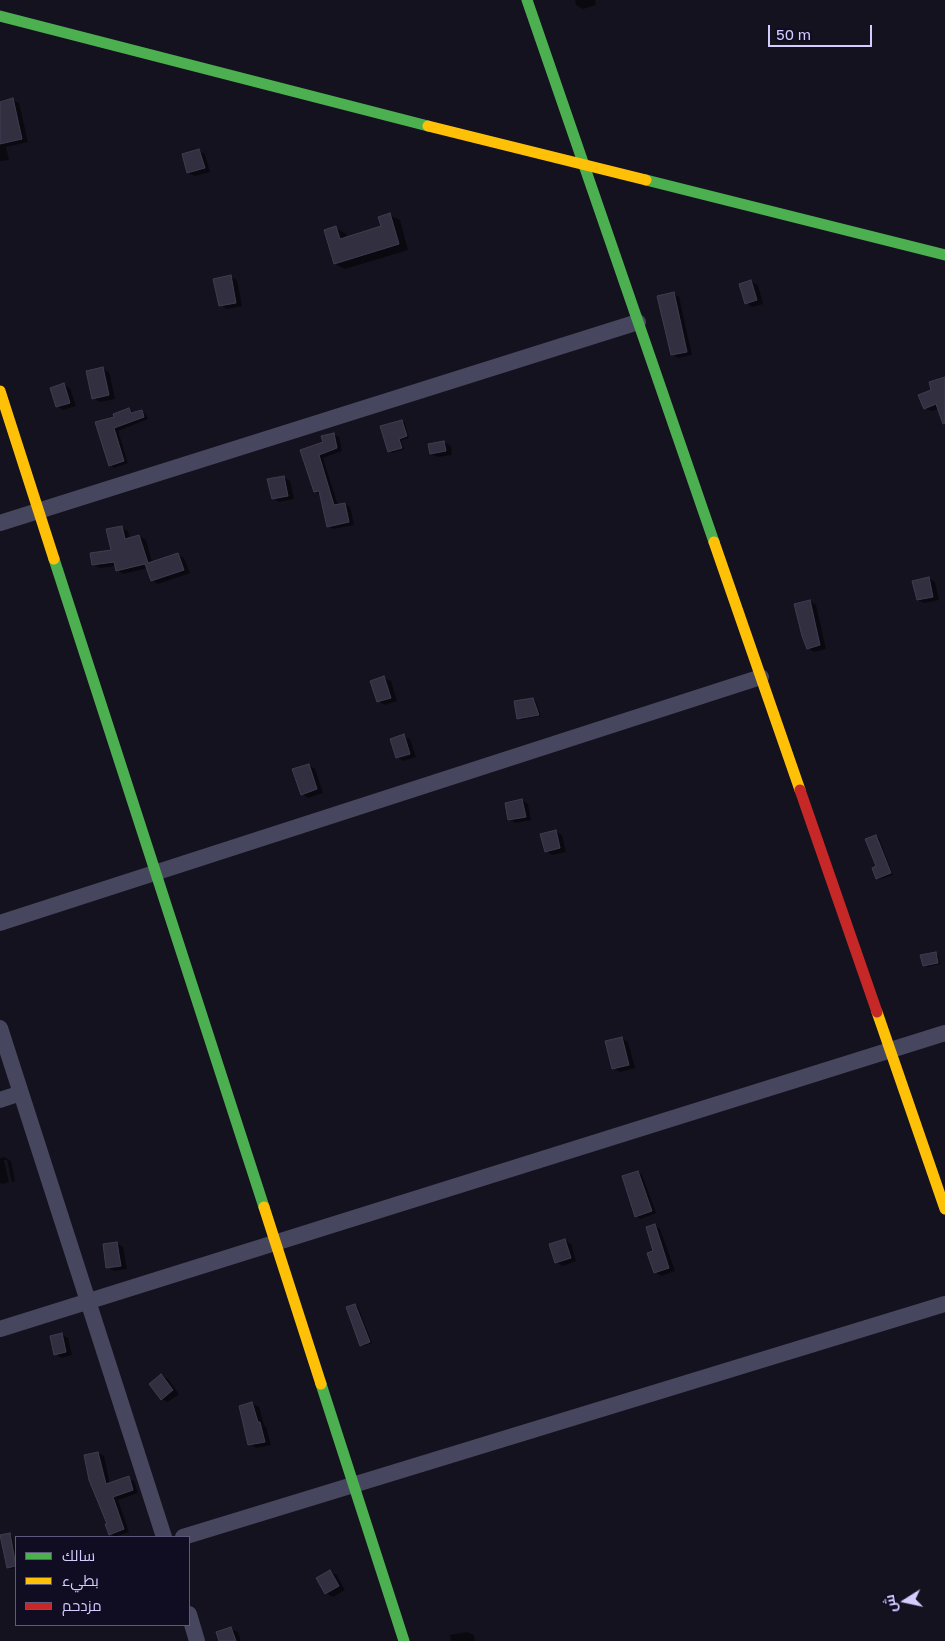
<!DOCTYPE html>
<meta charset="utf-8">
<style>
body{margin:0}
#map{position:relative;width:945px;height:1641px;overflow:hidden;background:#14121e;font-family:"Golos Text",Cairo,sans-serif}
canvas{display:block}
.legend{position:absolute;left:15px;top:1536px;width:175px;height:90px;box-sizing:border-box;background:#100d23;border:1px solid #5e5a7b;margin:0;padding:6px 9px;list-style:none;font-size:15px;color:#d3ceff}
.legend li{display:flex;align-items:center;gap:10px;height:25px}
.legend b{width:25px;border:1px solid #5e5a7b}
.north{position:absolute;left:880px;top:1576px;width:50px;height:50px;-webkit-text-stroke:4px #100d23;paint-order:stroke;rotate:260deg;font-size:14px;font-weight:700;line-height:20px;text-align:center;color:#d3ceff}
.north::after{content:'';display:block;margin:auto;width:18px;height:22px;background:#d3ceff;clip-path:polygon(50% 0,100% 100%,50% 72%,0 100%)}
.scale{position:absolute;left:768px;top:25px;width:104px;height:22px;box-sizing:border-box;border:2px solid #d3ceff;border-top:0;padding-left:6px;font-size:15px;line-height:18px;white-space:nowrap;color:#d3ceff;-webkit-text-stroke:4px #100d23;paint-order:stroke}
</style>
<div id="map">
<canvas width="945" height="1641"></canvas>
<ul class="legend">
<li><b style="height:6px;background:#4caf50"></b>سالك</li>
<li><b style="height:6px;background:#ffc107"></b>بطيء</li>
<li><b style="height:6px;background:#c62828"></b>مزدحم</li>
</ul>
<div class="north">ش</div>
<div class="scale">50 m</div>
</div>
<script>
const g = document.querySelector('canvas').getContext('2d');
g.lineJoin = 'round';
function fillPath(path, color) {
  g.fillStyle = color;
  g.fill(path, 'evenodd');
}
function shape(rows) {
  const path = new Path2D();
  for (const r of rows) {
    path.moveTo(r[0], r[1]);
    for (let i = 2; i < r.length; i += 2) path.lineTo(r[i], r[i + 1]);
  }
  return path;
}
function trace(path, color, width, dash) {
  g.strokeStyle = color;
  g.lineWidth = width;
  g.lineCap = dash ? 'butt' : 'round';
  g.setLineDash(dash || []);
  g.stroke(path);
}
const shadow = shape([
 [575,0,595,0,596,5,583,9,576,5],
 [13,100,19,103,28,142,6,147,9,160,0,161,0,103],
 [199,151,205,154,210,172,195,176,188,173],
 [389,215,400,220,408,250,345,269,335,264,325,231,336,228,346,234,347,238,382,227],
 [230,277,237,280,242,306,227,309,220,305],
 [751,282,758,285,763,304,752,307,746,303],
 [674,294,679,297,692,355,678,358,672,354],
 [102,369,109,372,115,399,100,402,93,398],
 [945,378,945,407,931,411,925,408,933,390],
 [64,385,70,388,76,406,63,410,57,406],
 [129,409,134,413,141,411,146,414,148,419,118,431,128,463,114,468,110,465,115,418],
 [402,421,405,423,409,438,401,440,404,449,392,453,390,452,381,427],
 [333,434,339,437,342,451,323,458,338,506,345,504,350,507,354,525,333,529,328,526,321,495,315,492,301,451,324,443],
 [444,442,451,446,452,455,438,457,431,454],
 [283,477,290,481,294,499,279,502,273,498],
 [121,527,128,531,130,539,139,536,146,540,152,562,178,554,184,558,190,573,158,584,152,580,148,568,123,574,117,570,116,566,100,568,93,564,112,551],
 [929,578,935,582,939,600,924,603,918,600],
 [810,601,816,605,826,649,814,652,808,648],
 [384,678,391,681,397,701,384,705,378,701],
 [533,699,536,701,541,716,521,720,518,718],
 [404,736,410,739,416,757,403,761,397,757],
 [309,765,315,769,323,793,308,798,302,794],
 [522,800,528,804,531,820,516,823,510,820],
 [556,831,562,835,566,852,552,855,546,851],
 [876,836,879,838,893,875,880,879,877,878],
 [936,954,938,955,940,964,927,967,924,965],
 [622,1038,628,1042,635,1068,620,1072,614,1068],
 [4,1157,11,1161,15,1181,12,1182,7,1160,4,1160,9,1182,2,1184,0,1183,0,1158],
 [638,1172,642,1175,656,1213,641,1219,636,1216],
 [654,1225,660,1229,675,1271,661,1276,655,1272],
 [565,1240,571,1244,576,1261,563,1266,556,1262],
 [117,1243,123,1247,127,1269,114,1271,108,1267],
 [355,1305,358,1307,372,1343,364,1346,361,1345],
 [62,1335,68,1338,72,1355,62,1358,55,1354],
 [161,1376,168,1379,179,1394,168,1402,162,1399],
 [252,1403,259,1407,264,1425,266,1427,271,1445,256,1448,250,1444],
 [98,1453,104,1456,110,1484,128,1478,134,1481,138,1493,118,1500,129,1532,115,1537,110,1534],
 [9,1534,12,1536,16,1554,16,1568,11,1569,8,1567],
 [330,1572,337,1575,345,1590,333,1597,326,1593,318,1578],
 [231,1629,238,1632,241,1641,221,1641],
 [467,1632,474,1635,475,1641,451,1641,450,1635]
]);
const building = shape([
 [13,98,22,139,0,144,0,102,13,98],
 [199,149,205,168,187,173,182,154,199,149],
 [390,213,399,244,334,264,324,230,336,226,340,239,381,226,378,217,390,213],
 [231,275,236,303,219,306,213,279,231,275],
 [751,280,757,300,745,304,739,284,751,280],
 [674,292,687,352,671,355,657,296,674,292],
 [103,367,109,395,92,399,86,371,103,367],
 [945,377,945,423,943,424,936,404,924,409,918,395,931,390,929,382,945,377],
 [64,383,70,403,56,407,50,388,64,383],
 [129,408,131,413,142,410,144,417,114,428,124,461,109,466,95,422,114,417,113,414,129,408],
 [402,420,407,436,399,439,402,448,388,452,380,426,402,420],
 [334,433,337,448,319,455,334,505,345,503,349,522,327,527,319,491,314,492,300,450,323,442,321,436,334,433],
 [444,441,446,451,430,454,428,444,444,441],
 [284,476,288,496,272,499,267,479,284,476],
 [122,526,125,539,139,535,148,563,178,553,184,570,151,581,145,564,116,571,114,562,92,565,90,553,111,550,106,529,122,526],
 [929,577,933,597,917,600,912,581,929,577],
 [810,600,820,645,807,649,802,636,794,604,810,600],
 [384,676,391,698,377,702,370,681,384,676],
 [533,698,539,715,517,719,514,701,533,698],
 [404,734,410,754,396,758,390,739,404,734],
 [309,764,317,789,301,795,292,769,309,764],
 [522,799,526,817,508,820,505,803,522,799],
 [556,830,560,848,545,852,540,834,556,830],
 [876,835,891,873,876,879,872,868,876,866,865,839,876,835],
 [936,952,938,963,923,966,920,955,936,952],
 [622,1037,629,1065,612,1069,605,1041,622,1037],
 [638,1171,652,1211,635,1217,622,1176,638,1171],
 [655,1224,669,1268,654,1273,647,1253,653,1251,646,1227,655,1224],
 [565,1239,571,1258,555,1263,549,1244,565,1239],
 [117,1242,121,1266,106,1268,103,1244,117,1242],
 [355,1304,370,1342,360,1346,346,1307,355,1304],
 [62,1333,66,1352,54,1355,50,1336,62,1333],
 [161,1374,173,1390,161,1400,149,1384,161,1374],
 [252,1402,258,1422,260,1422,265,1442,248,1445,239,1406,252,1402],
 [98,1452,106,1484,129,1476,133,1490,113,1497,124,1529,109,1535,105,1524,107,1524,89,1480,84,1455,98,1452],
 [10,1533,16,1566,7,1568,0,1535,10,1533],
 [330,1570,339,1586,325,1594,316,1578,330,1570],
 [231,1627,236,1641,219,1641,216,1632,231,1627]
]);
const street = shape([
 [0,523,638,322],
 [0,923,761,677],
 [0,1028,164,1537],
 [0,1100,21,1093],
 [0,1329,945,1033],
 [183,1537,945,1304],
 [189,1614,197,1641]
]);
const fast = shape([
 [527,0,714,542],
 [0,16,428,126],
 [646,180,945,255],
 [54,559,264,1207],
 [321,1384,404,1641]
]);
const slow = shape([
 [428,126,646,180],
 [0,391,54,559],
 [714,542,800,790],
 [877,1012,945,1209],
 [264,1207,321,1384]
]);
const jam = shape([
 [800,790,877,1012]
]);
fillPath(shadow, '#0007');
fillPath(building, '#323040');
trace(building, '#3f3c52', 1);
trace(street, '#46465f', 16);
trace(fast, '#4caf50', 11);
trace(slow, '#ffc107', 11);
trace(jam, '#c62828', 11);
</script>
